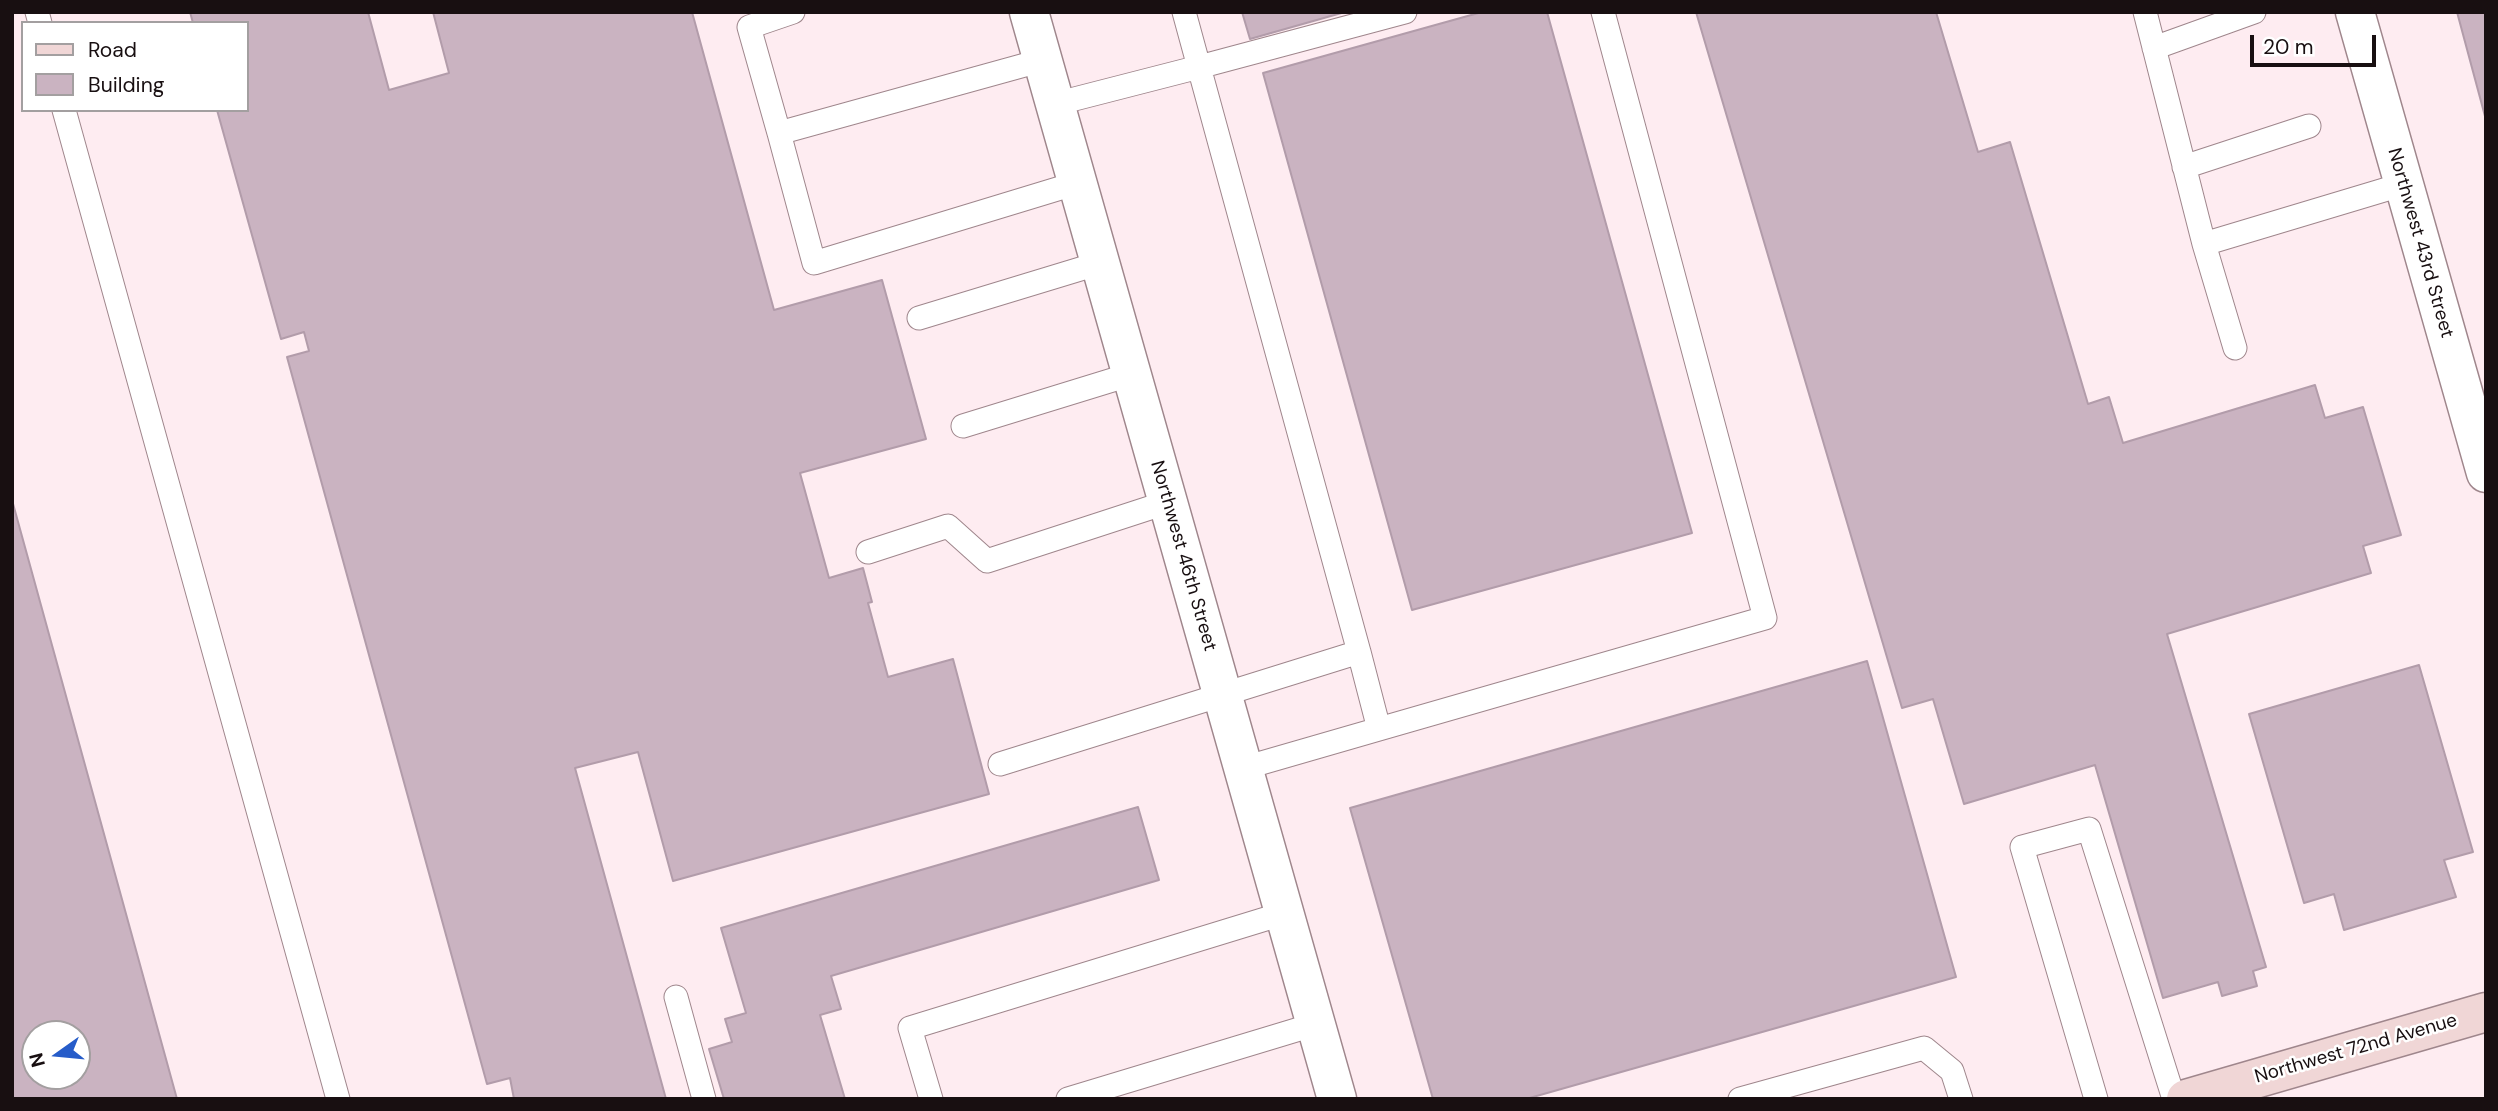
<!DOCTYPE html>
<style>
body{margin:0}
#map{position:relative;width:2498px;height:1111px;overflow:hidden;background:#feecf1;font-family:"DM Sans",sans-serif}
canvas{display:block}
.frame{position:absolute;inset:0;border:14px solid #180f11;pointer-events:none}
.legend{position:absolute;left:21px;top:21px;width:228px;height:91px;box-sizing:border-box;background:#fff;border:2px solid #a39fa0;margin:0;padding:9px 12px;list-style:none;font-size:21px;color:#180f11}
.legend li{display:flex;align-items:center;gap:14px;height:35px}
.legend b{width:35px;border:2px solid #a39fa0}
.north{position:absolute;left:21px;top:1020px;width:70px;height:70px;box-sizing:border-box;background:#fff;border:2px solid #a39fa0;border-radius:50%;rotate:255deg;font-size:19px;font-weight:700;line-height:28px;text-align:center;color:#180f11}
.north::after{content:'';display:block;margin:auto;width:24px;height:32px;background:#265cc9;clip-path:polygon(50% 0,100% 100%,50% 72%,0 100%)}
.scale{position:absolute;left:2250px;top:35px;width:126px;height:32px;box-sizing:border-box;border:4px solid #180f11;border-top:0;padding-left:9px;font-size:21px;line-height:24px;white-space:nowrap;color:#180f11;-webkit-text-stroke:5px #fff;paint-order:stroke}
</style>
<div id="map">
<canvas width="2498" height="1111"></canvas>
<div class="frame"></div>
<ul class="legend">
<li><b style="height:9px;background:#f0d6d6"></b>Road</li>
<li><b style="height:19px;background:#cab3c1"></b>Building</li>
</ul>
<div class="north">N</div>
<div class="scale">20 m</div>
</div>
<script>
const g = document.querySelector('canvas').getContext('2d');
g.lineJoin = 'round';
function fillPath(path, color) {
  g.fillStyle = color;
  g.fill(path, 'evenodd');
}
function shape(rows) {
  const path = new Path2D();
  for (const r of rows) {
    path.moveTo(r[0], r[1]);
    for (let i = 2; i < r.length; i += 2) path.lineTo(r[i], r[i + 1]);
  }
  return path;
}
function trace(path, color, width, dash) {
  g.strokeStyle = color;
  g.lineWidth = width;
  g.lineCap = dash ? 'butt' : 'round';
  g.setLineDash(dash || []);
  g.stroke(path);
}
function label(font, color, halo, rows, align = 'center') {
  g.font = font + ' "DM Sans",sans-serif';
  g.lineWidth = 5;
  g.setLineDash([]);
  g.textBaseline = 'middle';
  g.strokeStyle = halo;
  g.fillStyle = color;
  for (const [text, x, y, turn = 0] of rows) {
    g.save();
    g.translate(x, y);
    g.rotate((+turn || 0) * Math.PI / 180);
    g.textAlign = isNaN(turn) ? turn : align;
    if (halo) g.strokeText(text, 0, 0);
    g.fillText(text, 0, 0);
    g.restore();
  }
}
const building = shape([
 [190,12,368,12,389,90,449,73,433,12,692,12,774,310,882,280,926,439,800,473,829,578,863,568,872,602,868,603,888,677,953,659,989,794,673,881,638,752,575,768,666,1099,514,1099,510,1078,487,1084,287,357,309,351,304,332,281,339,217,110,247,110,247,23,193,23,190,12],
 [1242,12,1345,12,1250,39,1242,12],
 [1482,12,1547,12,1692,533,1412,610,1263,73,1482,12],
 [1696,12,1936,12,1978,152,2010,142,2088,404,2109,397,2123,443,2315,385,2325,418,2363,407,2401,535,2363,546,2371,573,2167,634,2266,967,2253,971,2257,986,2222,996,2218,982,2163,998,2095,765,1964,804,1933,699,1902,708,1696,12],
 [2457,12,2486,12,2486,120,2457,12],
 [12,500,177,1099,12,1099,12,500],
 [35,1034,77,1034,77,1076,35,1076,35,1034],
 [1867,661,1956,977,1526,1099,1433,1099,1350,808,1867,661],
 [2419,665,2473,852,2444,860,2456,897,2344,930,2334,894,2304,903,2249,714,2419,665],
 [1138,807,1159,880,831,976,841,1009,820,1015,845,1099,724,1099,709,1049,732,1042,725,1019,746,1013,721,928,1138,807]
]);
const service = shape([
 [37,12,40,23],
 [2145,12,2204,244],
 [2154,48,2254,12],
 [1043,60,779,133,814,263,1077,183],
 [1055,104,1199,67,1184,12],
 [64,110,338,1099],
 [779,133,749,27,793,12],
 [2184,167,2309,126],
 [919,318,1100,263],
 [2235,348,2204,244,2404,184],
 [963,426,1132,374],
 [868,552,948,526,987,561,1168,502],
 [1379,729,1765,618,1603,12],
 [1000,764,1359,652,1199,67,1405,12],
 [1244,768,1379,729,1359,652],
 [676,997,704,1099],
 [931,1099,910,1028,1285,913],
 [1068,1099,1316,1024],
 [1740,1099,1924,1048,1952,1071,1961,1099],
 [2096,1099,2022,847,2089,829,2174,1099]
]);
const minor = shape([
 [1029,12,1337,1099],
 [2355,12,2486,473]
]);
const secondary = shape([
 [2186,1099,2486,1012]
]);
const streetNames = [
 ["Northwest 43rd Street",2420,243,74],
 ["Northwest 46th Street",1183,556,74],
 ["Northwest 72nd Avenue",2356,1049,-16]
];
fillPath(building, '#cab3c1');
trace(building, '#b29caa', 2);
trace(service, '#9f868c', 25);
trace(minor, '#9f868c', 41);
trace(secondary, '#9f868c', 41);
trace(service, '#fff', 23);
trace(minor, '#fff', 38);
trace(secondary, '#f0d6d6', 38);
label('19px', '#180f11', '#fff', streetNames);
</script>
